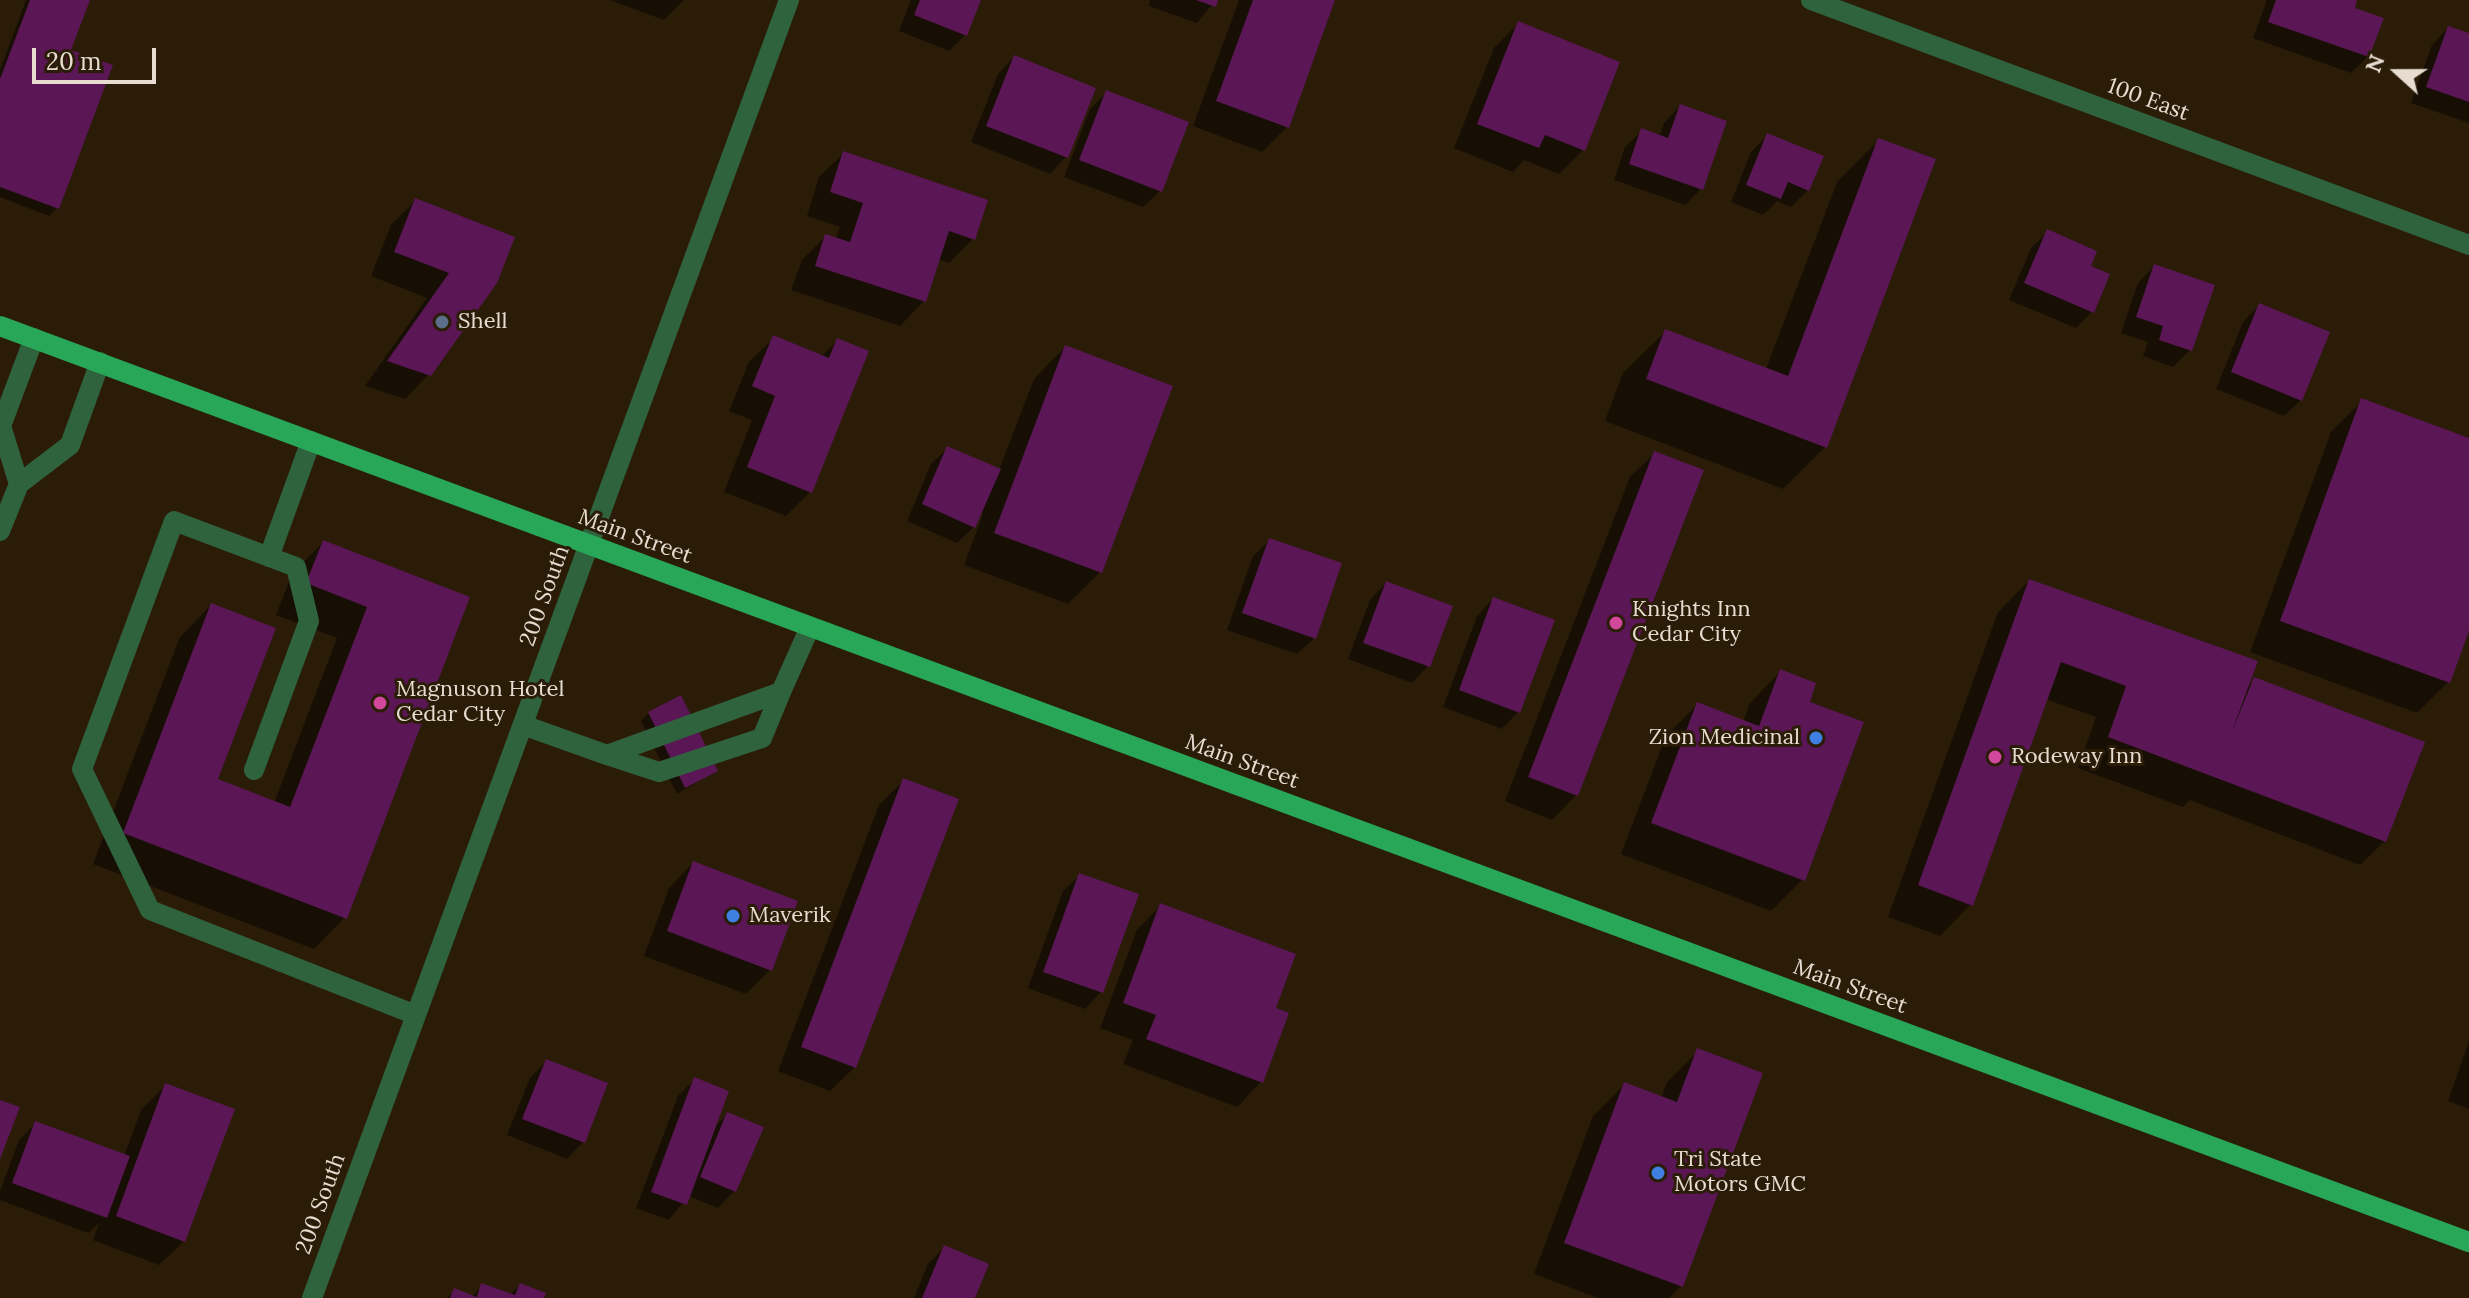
<!DOCTYPE html>
<style>
body{margin:0}
#map{position:relative;width:2469px;height:1298px;overflow:hidden;background:#2b1c08;font-family:Lora,serif}
canvas{display:block}
.north{position:absolute;left:2357px;top:32px;width:80px;height:80px;-webkit-text-stroke:6px #2b1c08;paint-order:stroke;rotate:291deg;font-size:22px;font-weight:700;line-height:32px;text-align:center;color:#e6dcd0}
.north::after{content:'';display:block;margin:auto;width:28px;height:36px;background:#e6dcd0;clip-path:polygon(50% 0,100% 100%,50% 72%,0 100%)}
.scale{position:absolute;left:32px;top:48px;width:124px;height:36px;box-sizing:border-box;border:4px solid #e6dcd0;border-top:0;padding-left:10px;font-size:24px;line-height:28px;white-space:nowrap;color:#e6dcd0;-webkit-text-stroke:6px #2b1c08;paint-order:stroke}
</style>
<div id="map">
<canvas width="2469" height="1298"></canvas>
<div class="north">N</div>
<div class="scale">20 m</div>
</div>
<script>
const g = document.querySelector('canvas').getContext('2d');
g.lineJoin = 'round';
function fillPath(path, color) {
  g.fillStyle = color;
  g.fill(path, 'evenodd');
}
function shape(rows) {
  const path = new Path2D();
  for (const r of rows) {
    path.moveTo(r[0], r[1]);
    for (let i = 2; i < r.length; i += 2) path.lineTo(r[i], r[i + 1]);
  }
  return path;
}
function trace(path, color, width, dash) {
  g.strokeStyle = color;
  g.lineWidth = width;
  g.lineCap = dash ? 'butt' : 'round';
  g.setLineDash(dash || []);
  g.stroke(path);
}
function label(font, color, halo, rows, align = 'center') {
  g.font = font + ' Lora,serif';
  g.lineWidth = 6;
  g.setLineDash([]);
  g.textBaseline = 'middle';
  g.strokeStyle = halo;
  g.fillStyle = color;
  for (const [text, x, y, turn = 0] of rows) {
    g.save();
    g.translate(x, y);
    g.rotate((+turn || 0) * Math.PI / 180);
    g.textAlign = isNaN(turn) ? turn : align;
    if (halo) g.strokeText(text, 0, 0);
    g.fillText(text, 0, 0);
    g.restore();
  }
}
const shadow = shape([
 [26,0,88,0,69,51,57,208,49,216,0,197,0,70],
 [610,0,684,0,664,20],
 [911,0,979,0,965,35,949,51,899,31],
 [1150,0,1216,0,1197,23,1149,6],
 [1239,0,1333,0,1287,127,1262,152,1193,126],
 [2267,0,2355,0,2352,9,2368,56,2351,73,2253,38],
 [1518,24,1583,150,1559,174,1524,160,1513,172,1454,148,1494,48],
 [2448,28,2469,36,2469,123,2411,103,2432,45],
 [1014,57,1066,157,1050,174,971,142,998,74],
 [1106,93,1160,191,1143,207,1064,177,1090,109],
 [1680,106,1701,189,1685,205,1614,180,1625,147,1642,131,1659,137,1664,123],
 [1767,136,1808,190,1791,207,1777,201,1763,215,1731,202,1751,152],
 [1879,140,1825,447,1783,489,1605,421,1623,373,1666,331,1766,369,1837,182],
 [844,153,973,239,949,263,937,259,924,301,900,326,791,290,802,260,826,236,836,239,840,227,807,216,819,177],
 [415,201,512,238,429,374,405,399,365,386,427,298,371,276,391,225],
 [2048,232,2089,267,2092,312,2076,328,2009,300,2031,248],
 [2154,266,2212,287,2190,350,2173,367,2143,356,2148,342,2121,333,2138,283],
 [2259,305,2301,400,2284,416,2216,389,2243,322],
 [774,338,821,357,838,340,810,492,786,516,724,492,752,420,729,411,749,362],
 [1065,347,1100,572,1068,604,964,565,983,514,980,513,974,527,957,543,907,521,931,464,948,448,999,470,1034,379],
 [2362,401,2469,440,2469,626,2448,682,2417,713,2250,652,2331,432],
 [1655,453,1702,471,1576,795,1552,820,1505,801,1630,477],
 [1270,540,1314,638,1297,654,1227,630,1253,556],
 [323,542,468,598,345,917,314,949,93,864,180,637,211,605,215,780,274,803,337,638,276,615,292,574],
 [2029,581,2246,689,2255,679,2385,841,2360,865,2190,800,2183,807,2078,768,2096,717,2045,699,1971,904,1940,936,1888,917,1998,612],
 [1386,583,1428,666,1412,683,1348,659,1370,600],
 [1493,599,1518,712,1502,729,1443,707,1477,616],
 [1781,671,1807,703,1803,879,1771,911,1621,854,1666,736,1697,705,1743,722,1750,703],
 [649,713,715,771,677,794,641,721],
 [903,781,855,1067,830,1091,778,1071,879,805],
 [693,863,770,970,746,994,644,956,669,888],
 [1080,875,1101,992,1085,1009,1028,988,1063,891],
 [1161,905,1273,1009,1287,1014,1261,1082,1237,1107,1123,1064,1133,1040,1100,1028,1137,930],
 [2469,1041,2469,1109,2448,1101],
 [1698,1051,1681,1286,1669,1298,1598,1298,1534,1274,1593,1116,1624,1085,1661,1098,1667,1082],
 [547,1061,583,1142,567,1159,507,1135,530,1078],
 [694,1080,713,1129,727,1114,761,1128,734,1191,718,1208,688,1196,669,1220,636,1208,678,1096],
 [166,1085,184,1241,159,1265,93,1240,99,1223,88,1233,0,1200,0,1191,19,1140,35,1124,124,1156,141,1110],
 [944,1248,973,1298,914,1298,928,1264],
 [520,1285,541,1298,447,1298,454,1291,471,1297,482,1286,510,1295]
]);
const building = shape([
 [30,0,90,0,71,50,113,65,59,209,0,187,0,79],
 [920,0,981,0,967,36,914,15],
 [1196,0,1218,0,1216,7],
 [1253,0,1335,0,1289,128,1216,101],
 [2276,0,2357,0,2355,8,2384,18,2369,57,2268,22],
 [1518,21,1620,62,1585,151,1545,135,1539,148,1477,124],
 [2448,26,2469,33,2469,102,2426,87],
 [1014,55,1096,88,1068,158,986,126],
 [1106,90,1189,122,1162,192,1079,160],
 [1680,104,1727,121,1703,190,1629,164,1641,128,1668,138],
 [1767,133,1824,156,1809,191,1788,182,1781,199,1746,185],
 [1878,138,1936,159,1827,448,1646,379,1665,329,1788,376],
 [843,151,988,200,975,240,949,231,926,302,815,266,825,234,850,242,863,203,830,192],
 [415,198,515,237,497,283,431,376,387,361,449,273,394,252],
 [2047,229,2097,251,2091,266,2110,274,2094,313,2024,283],
 [2154,264,2215,285,2192,351,2159,340,2163,326,2136,317],
 [2259,303,2330,332,2302,401,2231,372],
 [773,335,829,358,837,338,869,351,812,493,747,467,775,396,752,386],
 [1065,345,1173,386,1102,573,994,533],
 [2361,398,2469,438,2469,631,2450,683,2280,621],
 [947,446,1001,469,975,528,922,504],
 [1654,451,1704,470,1578,796,1528,777],
 [1269,538,1342,563,1316,639,1242,613],
 [323,540,470,597,347,919,123,833,211,603,276,628,218,779,290,807,367,607,306,583],
 [2029,579,2258,661,2231,734,2254,677,2425,742,2386,842,2108,737,2126,686,2061,662,1973,906,1918,885],
 [1386,581,1453,606,1430,667,1363,643],
 [1493,597,1555,620,1520,713,1459,690],
 [1780,669,1816,683,1810,702,1864,722,1805,881,1651,823,1697,702,1759,726],
 [681,695,718,771,685,788,648,712],
 [903,778,959,799,856,1068,801,1047],
 [693,861,798,901,772,971,667,931],
 [1079,873,1139,894,1103,993,1043,972],
 [1160,903,1296,954,1276,1008,1289,1013,1263,1083,1146,1039,1156,1015,1123,1003],
 [1697,1048,1763,1073,1683,1287,1564,1243,1624,1082,1677,1102],
 [546,1059,608,1083,585,1143,522,1119],
 [694,1077,729,1091,687,1205,651,1192],
 [165,1083,235,1109,185,1242,116,1216],
 [0,1100,20,1107,0,1159],
 [727,1112,764,1127,736,1192,700,1177],
 [35,1121,130,1156,107,1218,12,1183],
 [944,1245,989,1264,975,1298,922,1298],
 [481,1283,515,1295,520,1283,546,1293,544,1298,450,1298,454,1288,477,1297]
]);
const minor = shape([
 [1811,0,2469,245],
 [19,484,70,445,100,362],
 [0,531,19,484,1,426,34,338],
 [269,557,311,441],
 [523,725,607,755,781,692,810,627],
 [607,755,659,772,762,738,781,692],
 [254,770,309,621,296,567,174,521,82,769,150,910,416,1015],
 [312,1298,789,0]
]);
const major = shape([
 [0,326,2469,1242]
]);
const markers = [
 [442,322,8,"#5c6f8a"],
 [1616,623,8,"#d1479c"],
 [380,703,8,"#d1479c"],
 [1816,738,8,"#3f7fe0"],
 [1995,757,8,"#d1479c"],
 [733,916,8,"#3f7fe0"],
 [1658,1173,8,"#3f7fe0"]
];
const streetNames = [
 ["100 East",2148,100,20],
 ["Main Street",635,537,20],
 ["200 South",545,596,-70],
 ["Main Street",1242,762,20],
 ["Main Street",1850,987,20],
 ["200 South",321,1204,-70]
];
const poiNames = [
 ["Shell",458,322],
 ["Knights Inn",1632,610],
 ["Cedar City",1632,635],
 ["Magnuson Hotel",396,690],
 ["Cedar City",396,715],
 ["Zion Medicinal",1800,738,"right"],
 ["Rodeway Inn",2011,757],
 ["Maverik",749,916],
 ["Tri State",1674,1160],
 ["Motors GMC",1674,1185]
];
fillPath(shadow, '#0007');
fillPath(building, '#5a1655');
trace(minor, '#2f633e', 20);
trace(major, '#28a759', 20);
for (const [x, y, r, color] of markers) {
  const dot = new Path2D();
  dot.arc(x, y, r, 0, 2 * Math.PI);
  g.fillStyle = color;
  g.fill(dot);
  trace(dot, '#2b1c08', 3);
}
label('22px', '#e6dcd0', '#2b1c08', streetNames);
label('22px', '#e6dcd0', '#2b1c08', poiNames, 'left');
</script>
